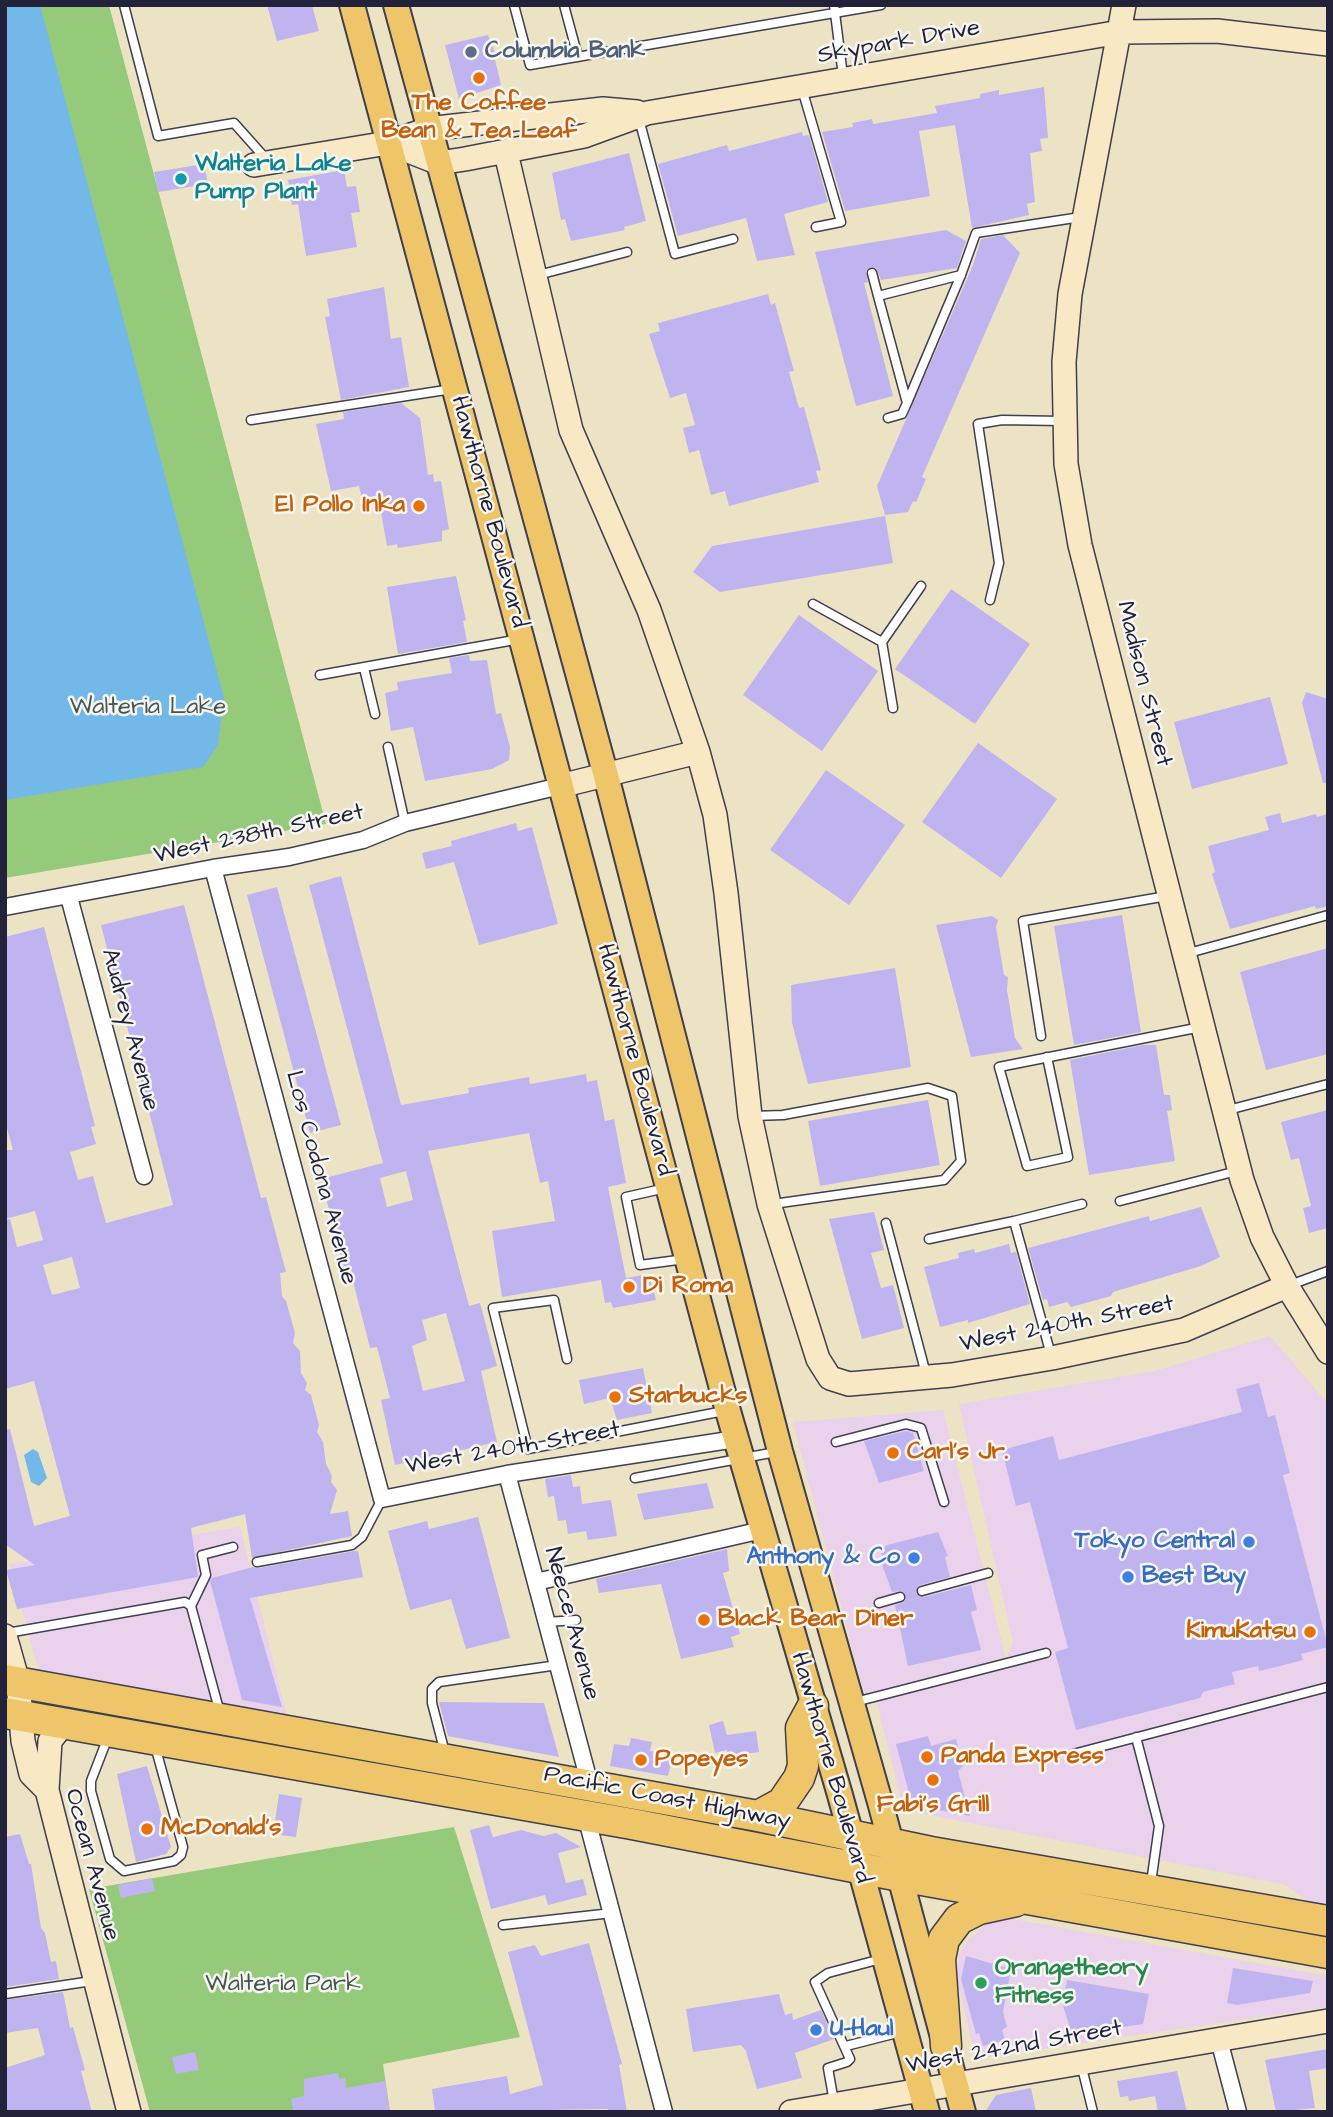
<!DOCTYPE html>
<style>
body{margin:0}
#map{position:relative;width:1333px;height:2117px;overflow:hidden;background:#ebe3c4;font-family:"Architects Daughter",sans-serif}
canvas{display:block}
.frame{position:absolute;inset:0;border:7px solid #22223b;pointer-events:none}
</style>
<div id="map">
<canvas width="1333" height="2117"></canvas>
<div class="frame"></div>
</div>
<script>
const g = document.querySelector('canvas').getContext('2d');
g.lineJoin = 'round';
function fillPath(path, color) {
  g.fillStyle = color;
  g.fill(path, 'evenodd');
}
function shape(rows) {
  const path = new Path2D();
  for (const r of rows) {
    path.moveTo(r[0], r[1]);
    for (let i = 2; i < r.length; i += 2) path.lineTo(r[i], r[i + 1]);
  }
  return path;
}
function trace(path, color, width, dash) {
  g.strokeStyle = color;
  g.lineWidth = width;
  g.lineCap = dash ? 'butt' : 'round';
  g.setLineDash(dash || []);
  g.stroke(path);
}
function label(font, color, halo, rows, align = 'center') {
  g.font = font + ' "Architects Daughter",sans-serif';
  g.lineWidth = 5;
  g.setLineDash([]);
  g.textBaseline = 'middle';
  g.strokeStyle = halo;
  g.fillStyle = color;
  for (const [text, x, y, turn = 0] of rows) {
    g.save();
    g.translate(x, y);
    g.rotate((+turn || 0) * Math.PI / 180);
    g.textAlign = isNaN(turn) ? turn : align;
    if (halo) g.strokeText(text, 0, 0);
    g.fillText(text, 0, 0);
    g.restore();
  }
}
const built = shape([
 [1270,1336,1328,1404,1328,1908,1314,1906,1286,1885,914,1812,907,1807,901,1799,876,1700,865,1697,793,1422,943,1410,1006,1659,1013,1642,959,1404,1155,1371],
 [240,1527,287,1716,39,1672,10,1564],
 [996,1916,1328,1976,1328,2007,988,2057,975,2050,971,2039,957,1977,959,1955,968,1940]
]);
const green = shape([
 [5,5,109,5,326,824,5,878],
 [454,1827,520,2037,383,2064,390,2112,150,2112,89,1889]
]);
const water = shape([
 [5,5,40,5,224,698,218,745,203,767,5,800],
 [33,1449,38,1452,47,1478,39,1486,31,1482,24,1455]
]);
const building = shape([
 [267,5,312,5,319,31,277,41],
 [488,35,496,55,494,55,501,85,459,99,445,45],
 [1044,87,1048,138,1040,139,1042,151,1030,153,1035,202,1027,204,1029,215,972,228,955,125,919,131,930,196,845,211,822,132,853,127,852,123,872,119,873,124,937,113,935,106,980,98,980,94,999,90,999,95],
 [802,132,803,136,809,135,828,202,784,214,795,255,757,261,746,218,678,236,658,164,727,145,729,151],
 [629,153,646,221,624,227,625,230,571,241,565,219,561,220,552,173],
 [204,164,208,184,158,192,154,172],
 [344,170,347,187,356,186,360,212,351,213,357,247,306,256,298,204,292,205,288,180],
 [946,230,966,241,957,268,881,280,876,268,871,267,866,271,868,282,864,283,893,396,856,406,815,252],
 [1003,235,1020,253,922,477,926,479,916,502,913,501,908,512,885,515,877,486,973,265,981,239],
 [384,287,391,339,401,337,409,387,341,400,325,317,330,316,327,299],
 [768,294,771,305,775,303,794,371,789,372,799,408,804,407,821,470,816,471,819,482,729,506,725,491,711,495,699,450,689,453,683,428,695,425,686,393,670,398,649,334,660,331,658,323],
 [401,403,420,418,428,475,433,474,434,482,441,481,449,529,442,531,442,541,398,548,397,544,387,546,378,496,362,499,359,486,331,491,316,424,344,419,343,412],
 [885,516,893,563,720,592,693,572,712,546],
 [456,576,466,620,463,621,467,642,398,654,387,587],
 [951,589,1030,644,975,724,895,669],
 [799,615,878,671,822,751,743,695],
 [469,655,470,661,487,660,496,714,501,713,510,747,509,760,492,769,425,781,413,727,391,731,385,693,398,690,397,682,452,673,449,658],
 [1306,692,1328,699,1328,783,1323,783,1302,703],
 [1270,697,1288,764,1192,789,1174,722],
 [978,743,1057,799,1001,878,922,822],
 [826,770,905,825,849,905,770,850],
 [1280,813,1282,823,1316,814,1317,817,1328,814,1328,906,1316,909,1315,906,1230,929,1212,874,1215,872,1208,846,1269,830,1265,817],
 [516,823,518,831,532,827,558,924,479,945,454,862,426,869,422,853,452,846,451,841],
 [341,876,401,1105,469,1093,468,1088,529,1077,530,1084,586,1074,587,1082,597,1080,605,1121,614,1119,626,1183,608,1187,626,1278,649,1274,656,1300,613,1308,611,1302,605,1303,601,1280,502,1297,492,1231,555,1221,548,1181,540,1183,529,1133,428,1151,469,1306,480,1303,497,1366,481,1371,497,1442,395,1465,381,1400,390,1398,377,1347,370,1348,352,1277,347,1279,321,1179,383,1163,309,885],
 [406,1171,413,1200,387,1207,380,1178],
 [446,1313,465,1381,423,1391,412,1346,427,1340,422,1320],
 [277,887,341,1125,310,1133,247,895],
 [184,905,261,1198,266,1197,286,1272,280,1273,282,1296,286,1301,295,1333,293,1343,300,1351,301,1373,307,1383,305,1390,311,1395,319,1425,317,1432,323,1442,326,1464,332,1476,331,1482,337,1490,330,1514,348,1511,352,1536,252,1558,245,1514,191,1528,198,1577,17,1609,6,1570,35,1565,6,1545,5,1430,10,1429,34,1526,70,1516,34,1381,5,1389,5,1220,10,1219,17,1247,43,1240,35,1211,5,1219,5,1150,13,1150,5,1121,5,937,44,927,95,1126,91,1127,96,1144,70,1152,78,1180,93,1176,106,1223,173,1205,101,925],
 [72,1257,80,1288,52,1295,43,1265],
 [1122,915,1141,1032,1074,1045,1054,926],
 [992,916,998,920,996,927,1004,975,1008,977,1007,990,1015,1038,1023,1049,971,1057,936,925],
 [1328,948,1328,1054,1266,1070,1240,972],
 [895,968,911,1067,808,1084,792,1023,791,985],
 [1143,1045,1156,1045,1164,1095,1170,1095,1172,1110,1167,1111,1175,1161,1089,1175,1070,1060],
 [928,1100,940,1165,820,1186,808,1121],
 [1328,1110,1328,1228,1309,1233,1303,1208,1311,1206,1299,1158,1291,1160,1281,1122],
 [1201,1207,1220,1257,1201,1266,1113,1292,1111,1296,1071,1307,1067,1302,1049,1307,1047,1299,1043,1300,1028,1248,1149,1216,1150,1221],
 [874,1212,884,1250,871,1253,881,1288,893,1285,904,1328,862,1339,829,1219],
 [1009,1244,1011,1253,1016,1252,1030,1304,968,1323,968,1320,940,1327,924,1267,959,1258,958,1253,974,1249,975,1253],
 [643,1368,652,1413,617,1420,610,1398,584,1404,579,1380],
 [1259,1383,1268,1417,1275,1415,1290,1473,1283,1475,1328,1647,1301,1654,1303,1660,1280,1666,1259,1671,1258,1666,1232,1672,1235,1684,1203,1692,1200,1698,1076,1730,1055,1652,1068,1648,1030,1502,1016,1506,1002,1450,1053,1436,1059,1460,1242,1412,1236,1389],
 [906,1431,913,1433,924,1471,879,1483,864,1441],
 [571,1475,573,1487,580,1486,582,1504,611,1500,617,1536,588,1540,586,1531,568,1534,566,1520,558,1521,554,1496,548,1497,545,1479],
 [707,1483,714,1508,644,1520,637,1494],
 [478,1517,510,1638,466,1649,451,1599,410,1610,388,1531,427,1521,429,1529],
 [938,1532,948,1556,945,1557,950,1577,920,1585,916,1593,924,1597,971,1585,977,1610,971,1612,981,1650,908,1666,895,1605,904,1602,906,1596,901,1591,892,1592,880,1559,883,1559,880,1547],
 [727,1549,729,1571,723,1573,740,1634,731,1637,734,1647,681,1659,661,1584,599,1593,596,1579],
 [355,1551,358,1551,363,1577,250,1598,282,1707,242,1700,210,1581,212,1578,253,1567,258,1568],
 [439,1702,544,1703,559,1757,448,1736],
 [723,1721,727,1735,756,1731,759,1752,728,1756,727,1750,715,1753,709,1725],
 [928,1736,931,1746,956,1739,963,1766,958,1771,970,1816,912,1805,896,1744],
 [631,1738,652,1742,650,1751,673,1754,668,1776,610,1766,614,1744,629,1746],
 [147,1766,171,1847,166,1854,136,1862,117,1774],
 [279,1794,302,1798,296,1837,273,1834],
 [489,1825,493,1837,521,1830,543,1836,556,1833,581,1847,558,1853,566,1883,583,1879,587,1895,548,1905,545,1895,491,1909,470,1830],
 [20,1834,29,1864,31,1864,41,1928,45,1933,51,1962,56,1961,59,1979,5,1987,5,1837],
 [152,1878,155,1891,121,1898,118,1885],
 [589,1943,622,2064,619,2065,627,2112,608,2112,608,2109,435,2112,432,2089,507,2076,510,2094,543,2085,508,1952,535,1945,541,1956],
 [966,1956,1011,1969,1003,2012,1007,2027,1002,2030,1005,2040,983,2046,979,2033,976,2034,961,1979],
 [1233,1968,1313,1981,1310,1993,1237,2005,1227,2003],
 [1067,1980,1149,1994,1143,2024,1080,2034,1071,2032,1063,2005],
 [63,1992,70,2028,73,2027,85,2070,81,2071,92,2112,5,2112,5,2068,45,2055,38,2028,5,2033,5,2000],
 [779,1994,785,2015,792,2013,793,2020,821,2010,834,2039,795,2053,802,2078,757,2089,746,2051,741,2045,693,2052,686,2009],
 [1328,2049,1328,2068,1309,2071,1315,2108,1276,2112,1265,2060],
 [195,2052,199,2070,176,2074,172,2057],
 [1177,2071,1187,2112,1158,2112,1155,2096,1129,2101,1128,2096,1120,2097,1117,2081],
 [338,2073,339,2079,345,2078,346,2088,385,2081,390,2112,294,2112,291,2099,304,2096,304,2079],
 [1031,2088,1036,2112,985,2112,996,2095]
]);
const lane = shape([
 [124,5,158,136,234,123,267,160],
 [514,5,530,65,881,5],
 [564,5,578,57],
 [834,5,843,76],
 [802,89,841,222,816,227],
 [639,119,675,254,733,239],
 [872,273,878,296],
 [538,275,627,252],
 [961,275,878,296,907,403,961,275,976,233,1081,217],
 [888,418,902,414,907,403],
 [251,420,452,389],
 [990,600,999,563,978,424,1002,420,1062,421],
 [813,604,882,642,893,708],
 [882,642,921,586],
 [364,668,375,714],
 [320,675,520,639],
 [388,747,405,823],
 [1185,954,1328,915],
 [1041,1036,1023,921,1167,896],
 [1047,1057,1068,1157,1027,1166,999,1067,1201,1027],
 [1228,1110,1328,1084],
 [753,1116,783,1115,928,1088,952,1096,961,1161,944,1180,773,1204],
 [666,1188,626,1197,640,1265,685,1259],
 [1120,1201,1237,1171],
 [886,1223,926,1374],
 [929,1239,1014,1221],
 [1290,1285,1328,1271],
 [1051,1355,1014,1221,1082,1204],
 [567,1359,554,1300,493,1308,528,1449,724,1411],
 [836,1442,906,1424,921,1428,944,1502],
 [635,1478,776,1452],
 [257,1562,352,1545,362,1537,382,1499],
 [922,1591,988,1573],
 [879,1603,900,1597],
 [191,1606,206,1575,202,1555,233,1547],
 [547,1622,576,1620],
 [7,1633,185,1602,191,1606,220,1713],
 [855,1702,1046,1653],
 [108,1737,91,1781,91,1791,110,1859,124,1871,174,1861,181,1855,183,1847,155,1746],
 [1136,1737,1159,1826,1151,1883],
 [445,1753,432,1703,432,1689,439,1682,558,1665],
 [1073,1754,1328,1687],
 [503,1925,612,1913],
 [5,1994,92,1981],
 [846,2046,901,2032],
 [1081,2064,1093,2112],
 [834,2102,828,2068,847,2062,850,2059,815,1982,828,1973,881,1959]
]);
const street = shape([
 [213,868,382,1499,507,1474,736,1439],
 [69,897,144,1176],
 [5,907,213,868,289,857,363,840,405,823,560,786],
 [507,1474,590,1785],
 [536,1582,762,1530],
 [586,1816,664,2112],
 [1219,2040,1238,2112]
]);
const secondary = shape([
 [1124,5,1070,294,1064,362,1066,464,1080,545,1242,1180,1262,1237,1287,1286,1328,1352],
 [388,143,439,163,465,159,584,136,647,113,1120,32,1217,31,1328,44],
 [506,153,571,430,649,610,698,752,715,815,726,893,750,1116,769,1204,818,1359,830,1378,849,1384,952,1375,1052,1358,1184,1330,1287,1286],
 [254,165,388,143,428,129,603,109,637,112],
 [560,786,698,752],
 [5,1636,18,1682,23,1741,31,1774,47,1790,129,2112],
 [47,1790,50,1741,64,1723],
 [791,2112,1328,2021]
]);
const primary = shape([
 [352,5,728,1411,840,1795,927,2112],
 [396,5,606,776,780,1451,880,1802,963,2112]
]);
const highway = shape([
 [5,1680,758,1816,931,1852,1328,1921],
 [5,1713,632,1824,900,1876,1328,1953],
 [758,1816,782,1803,799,1778,803,1766,801,1728,813,1706],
 [946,2046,940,1959,944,1939,959,1919,979,1909,1016,1901]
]);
const markers = [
 [471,52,7,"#5c6f8a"],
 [479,78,7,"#e8710a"],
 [181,179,7,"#0f9aa8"],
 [419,506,7,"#e8710a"],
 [629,1287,7,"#e8710a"],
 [615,1397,7,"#e8710a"],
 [893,1453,7,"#e8710a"],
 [1249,1542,7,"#3f7fe0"],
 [914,1558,7,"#3f7fe0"],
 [1128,1577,7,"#3f7fe0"],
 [704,1620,7,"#e8710a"],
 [1310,1632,7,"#e8710a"],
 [927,1757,7,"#e8710a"],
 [641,1760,7,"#e8710a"],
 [933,1780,7,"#e8710a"],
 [147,1829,7,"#e8710a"],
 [981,1983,7,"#2e9e5b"],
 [816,2030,7,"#3f7fe0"]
];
const streetNames = [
 ["Skypark Drive",899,43,-10],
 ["Hawthorne Boulevard",488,512,75],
 ["Madison Street",1143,684,76],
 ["West 238th Street",259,835,-12],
 ["Audrey Avenue",129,1030,75],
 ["Hawthorne Boulevard",634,1060,75],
 ["Los Codona Avenue",320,1178,75],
 ["West 240th Street",1067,1325,-11],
 ["West 240th Street",513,1449,-10],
 ["Neece Avenue",571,1624,75],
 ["Hawthorne Boulevard",830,1768,74],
 ["Pacific Coast Highway",667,1799,11],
 ["Ocean Avenue",91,1865,75],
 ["West 242nd Street",1014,2048,-10]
];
const serviceNames = [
 ["Columbia Bank",485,52]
];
const foodNames = [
 ["The Coffee",479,104,"center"],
 ["Bean & Tea Leaf",479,132,"center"],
 ["El Pollo Inka",405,506,"right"],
 ["Di Roma",643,1287],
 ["Starbucks",629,1397],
 ["Carl's Jr.",907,1453],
 ["Black Bear Diner",718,1620],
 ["KimuKatsu",1296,1632,"right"],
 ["Panda Express",941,1757],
 ["Popeyes",655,1760],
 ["Fabi's Grill",933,1806,"center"],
 ["McDonald's",161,1829]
];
const cultureNames = [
 ["Walteria Lake",195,165],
 ["Pump Plant",195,193]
];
const parkNames = [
 ["Walteria Lake",148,708],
 ["Walteria Park",283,1985]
];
const shopNames = [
 ["Tokyo Central",1235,1542],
 ["Anthony & Co",900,1558],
 ["Best Buy",1142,1577,"left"],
 ["U-Haul",830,2030,"left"]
];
const leisureNames = [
 ["Orangetheory",995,1969],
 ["Fitness",995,1997]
];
fillPath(built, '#ead1ec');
fillPath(green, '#96ca7b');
fillPath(water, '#72b8e9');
fillPath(building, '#c0b4f0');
trace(lane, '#403f50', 11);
trace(street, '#403f50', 19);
trace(secondary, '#403f50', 26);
trace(primary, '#403f50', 28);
trace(highway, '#403f50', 33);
trace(lane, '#fff', 8);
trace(street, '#fff', 16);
trace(secondary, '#f8e8c3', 23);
trace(primary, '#eec569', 24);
trace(highway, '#eec569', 30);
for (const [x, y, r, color] of markers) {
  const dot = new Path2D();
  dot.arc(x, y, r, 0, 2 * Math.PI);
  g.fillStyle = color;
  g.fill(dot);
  trace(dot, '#f6f6f2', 2.5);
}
label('24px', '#22223b', '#f6f6f2', streetNames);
label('bold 24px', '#4e5e75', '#f6f6f2', serviceNames, 'left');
label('bold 24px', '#c56008', '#f6f6f2', foodNames, 'left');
label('bold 24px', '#0d838f', '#f6f6f2', cultureNames, 'left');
label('24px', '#45544e', '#f6f6f2', parkNames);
label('bold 24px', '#366cbe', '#f6f6f2', shopNames, 'right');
label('bold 24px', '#27864d', '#f6f6f2', leisureNames, 'left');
</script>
